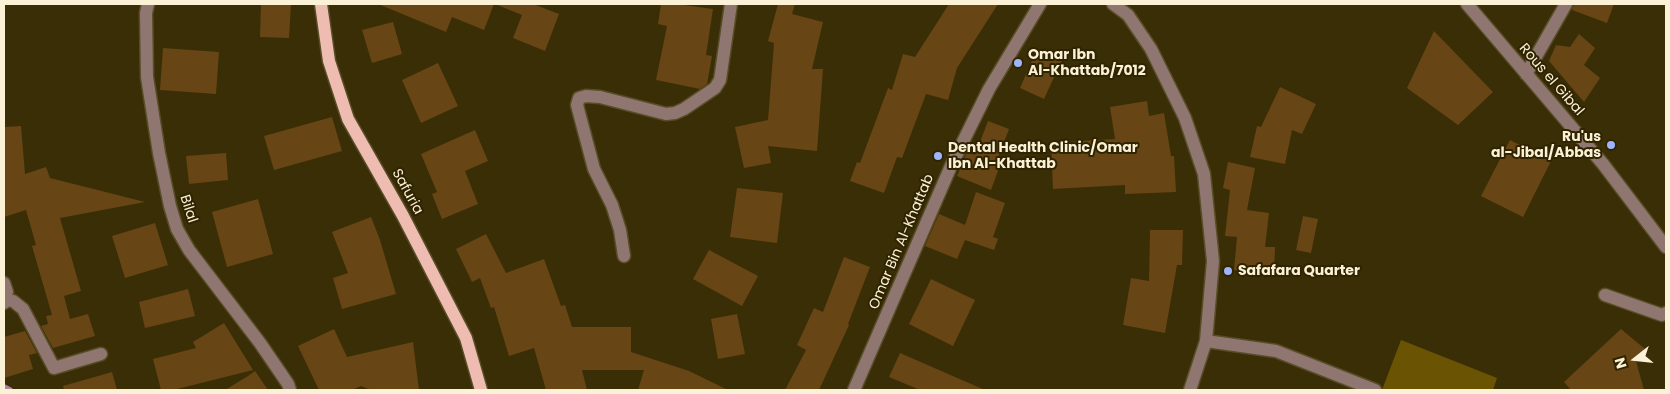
<!DOCTYPE html>
<style>
body{margin:0}
#map{position:relative;width:1670px;height:394px;overflow:hidden;background:#3a2e06;font-family:Poppins,sans-serif}
canvas{display:block}
.frame{position:absolute;inset:0;border:5px solid #faf1d7;pointer-events:none}
.north{position:absolute;left:1610px;top:334px;width:50px;height:50px;-webkit-text-stroke:4px #302400;paint-order:stroke;rotate:254deg;font-size:14px;font-weight:700;line-height:20px;text-align:center;color:#faf1d7}
.north::after{content:'';display:block;margin:auto;width:18px;height:22px;background:#faf1d7;clip-path:polygon(50% 0,100% 100%,50% 72%,0 100%)}
</style>
<div id="map">
<canvas width="1670" height="394"></canvas>
<div class="frame"></div>
<div class="north">N</div>
</div>
<script>
const g = document.querySelector('canvas').getContext('2d');
g.lineJoin = 'round';
function fillPath(path, color) {
  g.fillStyle = color;
  g.fill(path, 'evenodd');
}
function shape(rows) {
  const path = new Path2D();
  for (const r of rows) {
    path.moveTo(r[0], r[1]);
    for (let i = 2; i < r.length; i += 2) path.lineTo(r[i], r[i + 1]);
  }
  return path;
}
function trace(path, color, width, dash) {
  g.strokeStyle = color;
  g.lineWidth = width;
  g.lineCap = dash ? 'butt' : 'round';
  g.setLineDash(dash || []);
  g.stroke(path);
}
function label(font, color, halo, rows, align = 'center') {
  g.font = font + ' Poppins,sans-serif';
  g.lineWidth = 4;
  g.setLineDash([]);
  g.textBaseline = 'middle';
  g.strokeStyle = halo;
  g.fillStyle = color;
  for (const [text, x, y, turn = 0] of rows) {
    g.save();
    g.translate(x, y);
    g.rotate((+turn || 0) * Math.PI / 180);
    g.textAlign = isNaN(turn) ? turn : align;
    if (halo) g.strokeText(text, 0, 0);
    g.fillText(text, 0, 0);
    g.restore();
  }
}
const green = shape([
 [1401,340,1497,378,1493,390,1382,390]
]);
const stream = shape([
 [4,387,10,390]
]);
const building = shape([
 [261,4,291,4,289,38,260,37],
 [378,4,494,4,484,30,452,17,446,32],
 [495,4,533,4,559,14,545,51,513,38,522,15],
 [661,4,676,4,713,9,706,55,712,56,707,84,700,89,656,80,667,26,658,24],
 [778,4,795,4,792,14,823,22,812,69,823,69,817,151,768,146,771,163,744,168,735,127,768,120,774,43,768,41],
 [949,4,998,4,957,68,948,100,926,94,902,158,897,157,884,193,850,181,857,162,860,163,888,88,892,90,903,54,915,57],
 [1574,4,1614,4,1607,23,1572,10],
 [393,22,402,54,372,63,362,30],
 [1434,31,1493,92,1458,125,1407,88],
 [1579,34,1595,48,1584,65,1600,78,1584,102,1549,61,1556,45,1570,47],
 [163,48,219,52,216,94,160,90],
 [1037,49,1062,60,1044,99,1020,88],
 [438,63,458,106,421,123,402,80],
 [1280,87,1316,104,1302,134,1292,130,1285,164,1250,157,1257,126,1261,127],
 [1147,101,1149,116,1164,113,1171,156,1174,156,1176,192,1125,194,1125,185,1053,189,1051,143,1115,139,1110,107],
 [332,117,342,151,274,170,264,136],
 [988,121,1009,129,996,163,1000,165,991,190,957,176,967,152,975,155],
 [21,126,25,174,46,167,50,178,145,202,60,218,81,291,64,296,70,319,88,314,95,336,53,348,41,326,48,324,46,316,52,315,32,246,36,245,26,210,4,217,4,127],
 [475,130,488,161,465,171,478,204,442,219,432,194,437,192,421,154],
 [1510,140,1551,161,1523,217,1481,196],
 [226,153,228,180,189,184,186,156],
 [1228,162,1255,168,1247,210,1269,213,1265,247,1275,247,1274,273,1234,270,1237,237,1225,236,1230,190,1223,188],
 [737,188,783,193,777,243,730,237],
 [976,192,1005,203,993,237,998,239,994,250,965,240,957,259,925,246,939,214,965,225],
 [258,199,273,254,227,267,212,212],
 [1303,216,1318,219,1311,253,1296,250],
 [371,217,380,240,396,294,342,309,333,278,348,273,332,232],
 [155,223,168,265,125,278,112,236],
 [1150,230,1183,230,1182,265,1177,265,1165,333,1123,325,1131,278,1149,281],
 [486,234,506,273,544,259,561,306,565,305,572,327,631,327,631,352,689,371,728,390,638,390,644,370,582,370,587,390,546,390,534,348,509,356,494,307,491,308,480,278,472,282,456,249],
 [709,250,758,276,742,306,693,279],
 [844,257,870,267,848,324,849,325,819,390,785,390,806,350,797,345,814,308,823,312],
 [931,279,975,300,953,346,909,324],
 [188,289,195,316,145,328,139,302],
 [737,314,745,354,718,359,711,319],
 [224,323,253,370,173,390,161,390,153,359,196,348,193,342],
 [334,329,347,357,413,342,419,390,371,390,361,386,352,390,319,390,298,346],
 [1621,329,1645,349,1636,361,1644,390,1571,390,1564,382],
 [25,331,37,353,29,355,33,369,4,378,4,337],
 [900,353,985,390,920,390,889,377],
 [255,371,268,390,225,390,248,376],
 [112,372,117,390,64,390,63,386]
]);
const minor = shape([
 [148,4,146,13,147,77,159,153,170,206,177,229,189,250,260,343,288,384,290,390],
 [1113,4,1128,15,1151,49,1185,118,1204,174,1213,261,1206,341,1190,390],
 [1467,4,1603,164,1666,247],
 [1526,74,1566,4],
 [624,256,620,230,612,205,594,169,577,105,579,98,586,96,600,97,666,114,675,113,684,109,715,88,720,80,731,4],
 [4,283,7,292,4,303],
 [1605,295,1662,315,1666,313],
 [5,300,13,301,23,309,54,368,101,354],
 [1206,341,1276,351,1375,390],
 [854,390,951,166,989,89,1040,4]
]);
const major = shape([
 [321,4,329,61,348,119,403,216,466,338,481,390]
]);
const markers = [
 [1018,63,5,"#9eb4fd"],
 [1611,145,5,"#9eb4fd"],
 [938,156,5,"#9eb4fd"],
 [1228,271,5,"#9eb4fd"]
];
const poiNames = [
 ["Omar Ibn",1028,55],
 ["Al-Khattab/7012",1028,71],
 ["Ru'us",1601,137,"right"],
 ["al-Jibal/Abbas",1601,153,"right"],
 ["Dental Health Clinic/Omar",948,148],
 ["Ibn Al-Khattab",948,164],
 ["Safafara Quarter",1238,271]
];
const streetNames = [
 ["Rous el Gibal",1551,80,49],
 ["Safuria",407,192,61],
 ["Bilal",188,209,72],
 ["Omar Bin Al-Khattab",902,242,-67]
];
fillPath(green, '#6a5403');
trace(stream, '#b086a0', 5.5);
fillPath(building, '#684514');
trace(minor, '#594d27', 15);
trace(major, '#594d27', 15);
trace(minor, '#8f7671', 12);
trace(major, '#efbcb2', 12);
for (const [x, y, r, color] of markers) {
  const dot = new Path2D();
  dot.arc(x, y, r, 0, 2 * Math.PI);
  g.fillStyle = color;
  g.fill(dot);
  trace(dot, '#302400', 2);
}
label('bold 14px', '#faf1d7', '#302400', poiNames, 'left');
label('14px', '#faf1d7', '#302400', streetNames);
</script>
